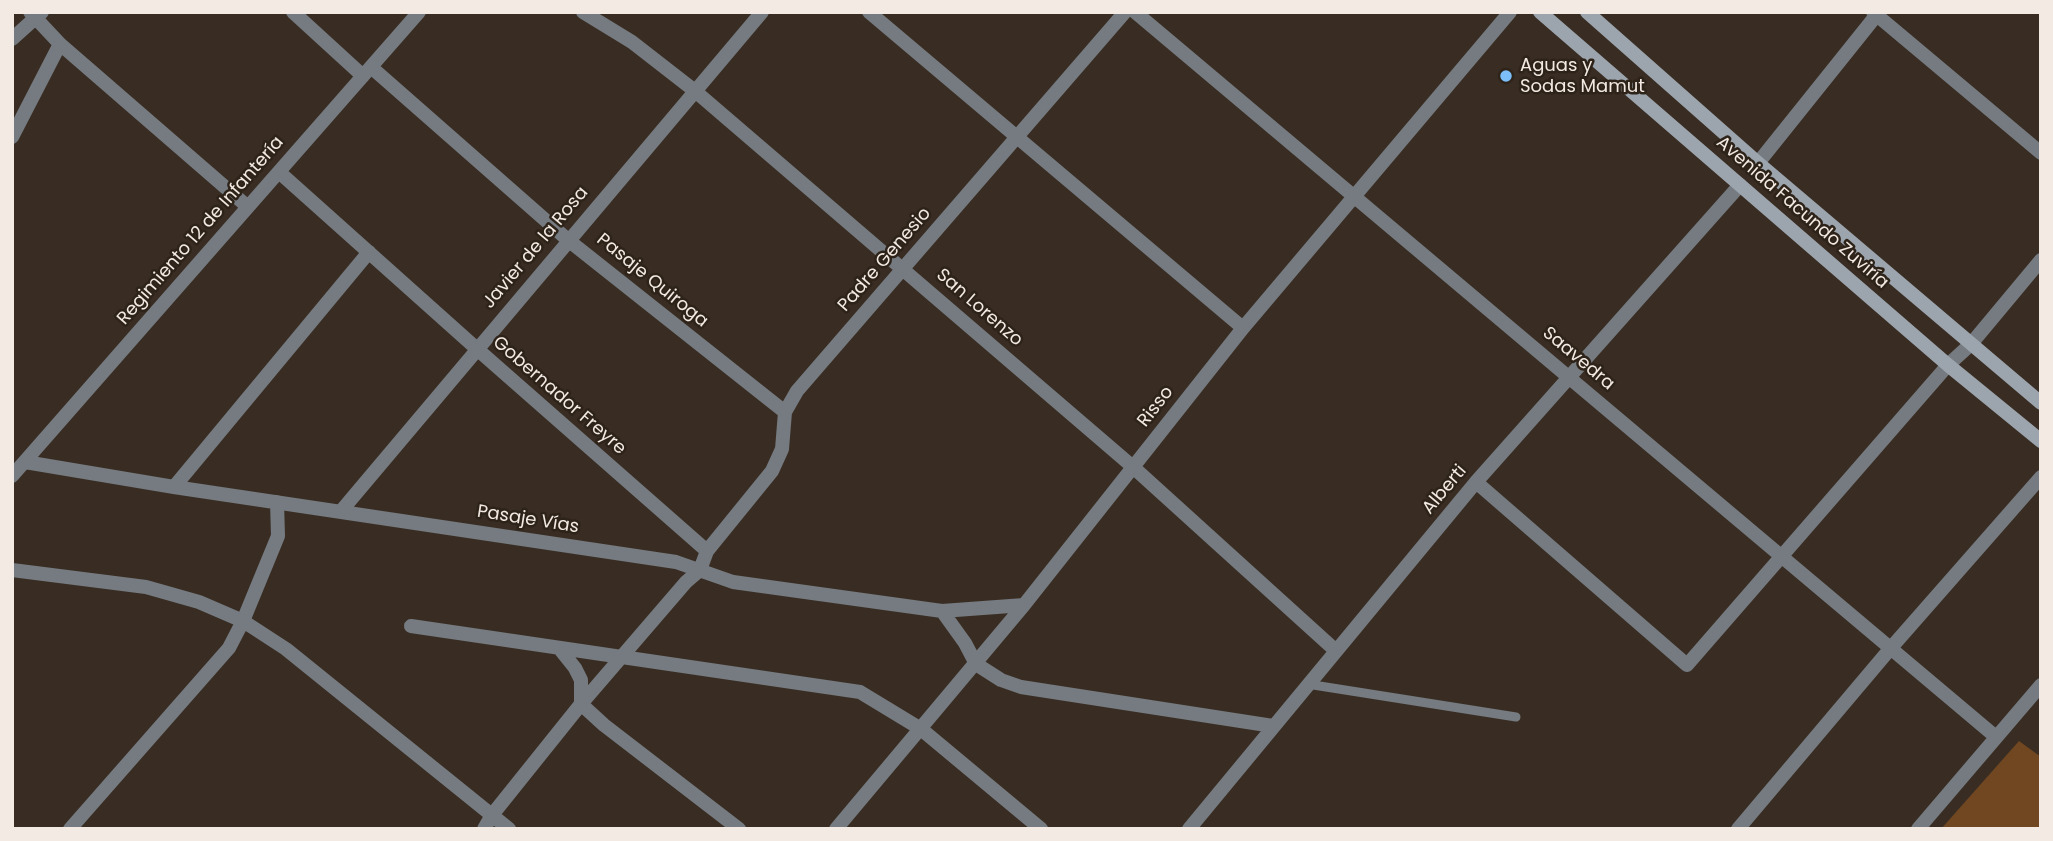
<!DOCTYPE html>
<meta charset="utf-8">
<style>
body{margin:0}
#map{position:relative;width:2053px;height:841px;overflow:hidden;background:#392d23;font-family:Poppins,sans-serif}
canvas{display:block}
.frame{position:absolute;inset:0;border:14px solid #f2eae3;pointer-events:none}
</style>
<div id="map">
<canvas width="2053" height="841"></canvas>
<div class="frame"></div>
</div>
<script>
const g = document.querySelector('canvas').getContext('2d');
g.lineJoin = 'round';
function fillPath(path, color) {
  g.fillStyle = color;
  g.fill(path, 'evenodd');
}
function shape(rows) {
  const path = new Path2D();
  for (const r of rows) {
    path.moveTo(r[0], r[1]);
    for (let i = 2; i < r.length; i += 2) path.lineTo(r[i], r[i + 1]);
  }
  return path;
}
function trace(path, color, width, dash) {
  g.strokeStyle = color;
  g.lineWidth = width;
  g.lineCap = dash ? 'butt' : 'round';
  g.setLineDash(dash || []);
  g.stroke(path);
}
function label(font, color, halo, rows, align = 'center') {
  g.font = font + ' Poppins,sans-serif';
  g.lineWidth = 5;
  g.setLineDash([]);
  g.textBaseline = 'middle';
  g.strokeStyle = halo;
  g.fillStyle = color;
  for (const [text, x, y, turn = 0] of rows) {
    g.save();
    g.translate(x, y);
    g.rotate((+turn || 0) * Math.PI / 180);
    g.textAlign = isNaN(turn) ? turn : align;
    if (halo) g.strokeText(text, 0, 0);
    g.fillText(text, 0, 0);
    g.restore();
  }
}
const green = shape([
 [2019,741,2041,757,2041,829,1941,829]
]);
const service = shape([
 [1307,684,1516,717]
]);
const minor = shape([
 [30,12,60,44,248,207],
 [293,12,363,76],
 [583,12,632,42,695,91,1133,467,1335,650],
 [869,12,1243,328],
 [1135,12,1996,737],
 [1873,12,2041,153],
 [12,39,42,12],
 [371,67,568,240,785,412],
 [12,137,60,44],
 [1758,163,1879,12],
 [279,172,477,349,707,551,700,570,686,582,581,704,492,815,484,829],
 [25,462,174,487,676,562,733,582,942,611,1024,605],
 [12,476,419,12],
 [1476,482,1687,665,1948,365,1971,344,2041,260],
 [174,487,369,252],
 [342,510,762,12],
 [707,551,772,471,782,449,785,412,797,391,1125,12],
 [12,570,146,587,199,602,243,621,286,649,509,829],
 [942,611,965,643,976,664,1001,680,1021,687,1273,726],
 [411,626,860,692,921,729,1041,829],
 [559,648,575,668,581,680,581,704,604,725,739,829],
 [70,829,229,648,243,621,278,536,277,502],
 [836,829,1024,605,1243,328,1510,12],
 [1189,829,1476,482,1740,185],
 [1738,829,1890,649,2041,477],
 [1918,829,2041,685]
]);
const secondary = shape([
 [1540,12,1948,365,2041,441],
 [1587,12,1758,163,2041,403]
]);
const markers = [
 [1506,76,7,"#7cbef9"]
];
const poiNames = [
 ["Aguas y",1520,66],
 ["Sodas Mamut",1520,87]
];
const streetNames = [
 ["Avenida Facundo Zuviría",1802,213,41],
 ["Regimiento 12 de Infantería",201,231,-49],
 ["Javier de la Rosa",536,248,-50],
 ["Padre Genesio",885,260,-49],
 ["Pasaje Quiroga",652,281,39],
 ["San Lorenzo",979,308,41],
 ["Saavedra",1578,359,40],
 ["Gobernador Freyre",559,396,41],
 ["Risso",1156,407,-52],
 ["Alberti",1445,490,-50],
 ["Pasaje Vías",528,520,9]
];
fillPath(green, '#704721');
trace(service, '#757b80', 9);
trace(minor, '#757b80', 14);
trace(secondary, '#9ca5ae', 14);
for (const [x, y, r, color] of markers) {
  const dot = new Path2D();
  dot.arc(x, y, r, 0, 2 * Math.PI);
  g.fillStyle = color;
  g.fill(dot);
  trace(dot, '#2e2319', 2.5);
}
label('18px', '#f2eae3', '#2e2319', poiNames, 'left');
label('18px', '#f2eae3', '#2e2319', streetNames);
</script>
